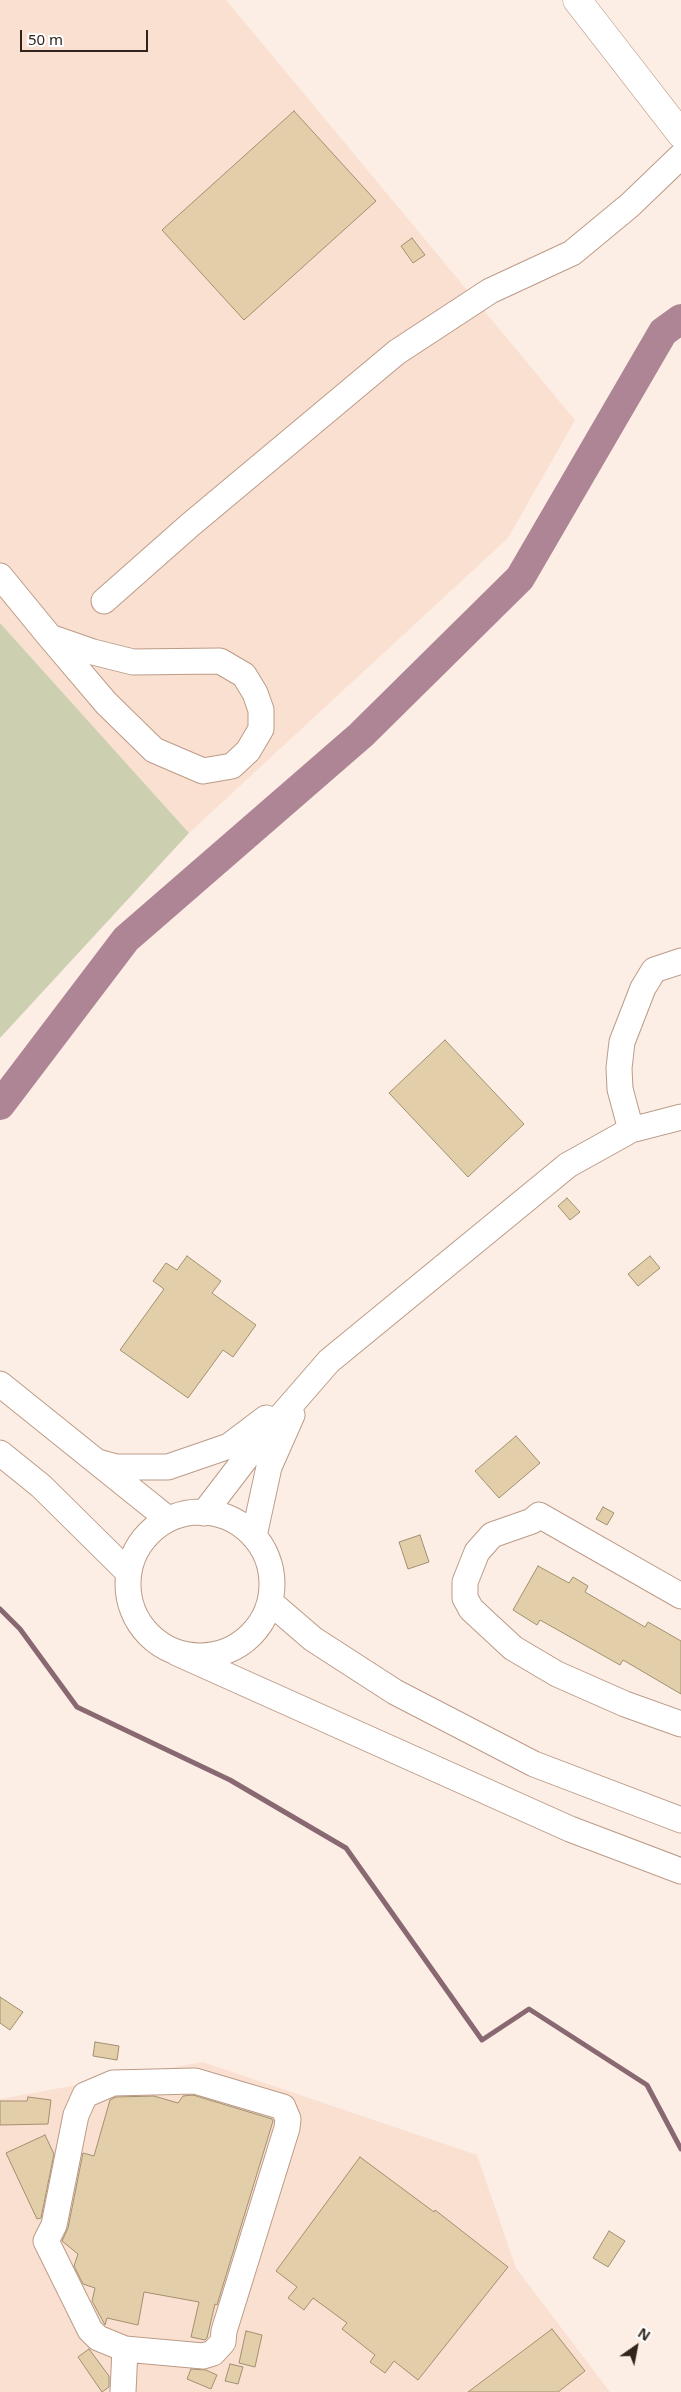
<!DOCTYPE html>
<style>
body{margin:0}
#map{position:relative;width:681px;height:2392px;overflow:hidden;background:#fceee5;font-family:"Noto Sans",sans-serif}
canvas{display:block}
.north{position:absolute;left:611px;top:2322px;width:50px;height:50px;-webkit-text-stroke:4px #fff;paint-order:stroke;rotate:33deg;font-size:14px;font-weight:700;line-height:20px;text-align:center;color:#31241c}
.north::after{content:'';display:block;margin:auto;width:18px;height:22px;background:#31241c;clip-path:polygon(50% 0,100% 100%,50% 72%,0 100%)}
.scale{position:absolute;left:20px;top:30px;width:128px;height:22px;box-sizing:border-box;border:2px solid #31241c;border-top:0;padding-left:6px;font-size:15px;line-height:18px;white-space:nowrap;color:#31241c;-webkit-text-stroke:4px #fff;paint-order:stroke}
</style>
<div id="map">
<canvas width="681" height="2392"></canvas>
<div class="north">N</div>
<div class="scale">50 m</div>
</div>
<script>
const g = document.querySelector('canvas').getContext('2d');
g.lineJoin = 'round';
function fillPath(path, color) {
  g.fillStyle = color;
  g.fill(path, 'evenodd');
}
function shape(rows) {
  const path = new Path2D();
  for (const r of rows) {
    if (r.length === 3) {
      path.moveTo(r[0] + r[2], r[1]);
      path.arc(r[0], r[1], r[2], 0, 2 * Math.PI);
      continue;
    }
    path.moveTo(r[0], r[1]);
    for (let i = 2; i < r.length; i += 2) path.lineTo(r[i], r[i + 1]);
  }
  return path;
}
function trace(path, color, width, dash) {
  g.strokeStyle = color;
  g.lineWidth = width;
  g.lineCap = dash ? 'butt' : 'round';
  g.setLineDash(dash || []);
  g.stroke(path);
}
const built = shape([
 [0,0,226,0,575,420,508,538,189,833,0,623],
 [203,2062,477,2155,516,2268,610,2392,0,2392,0,2099]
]);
const green = shape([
 [0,623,189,833,0,1038]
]);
const stream = shape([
 [0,1609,20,1629,77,1707,230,1780,346,1848,482,2040,529,2009,647,2085,681,2149]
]);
const river = shape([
 [0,1105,126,939,361,735,520,578,663,332,681,319]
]);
const building = shape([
 [294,111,376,201,244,320,162,230,294,111],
 [412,238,425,255,413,263,401,246,412,238],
 [445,1040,524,1124,468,1177,389,1093,445,1040],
 [567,1198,580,1212,570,1220,558,1206,567,1198],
 [187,1256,221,1281,212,1293,256,1325,233,1357,223,1350,188,1398,120,1350,164,1289,153,1281,166,1263,177,1270,187,1256],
 [650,1256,660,1268,638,1286,628,1274,650,1256],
 [516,1436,540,1463,499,1498,475,1471,516,1436],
 [603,1507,614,1513,607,1525,596,1519,603,1507],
 [420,1535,429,1562,408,1569,399,1542,420,1535],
 [538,1566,569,1583,573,1577,588,1586,585,1592,645,1627,648,1622,681,1641,681,1694,623,1660,620,1665,540,1620,537,1625,513,1610,538,1566],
 [0,1997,23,2012,10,2030,0,2023,0,1997],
 [95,2042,119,2046,117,2060,93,2056,95,2042],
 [193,2095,272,2119,273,2121,217,2305,215,2304,207,2338,205,2340,191,2337,199,2302,144,2292,138,2325,107,2318,105,2325,92,2301,95,2288,83,2284,74,2266,78,2254,62,2241,68,2228,83,2153,94,2156,110,2100,116,2097,154,2096,178,2103,183,2096,193,2095],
 [28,2097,51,2100,48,2124,0,2125,0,2101,27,2101,28,2097],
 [45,2135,54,2154,41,2218,37,2219,6,2153,45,2135],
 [360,2157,434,2212,435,2210,508,2267,418,2380,394,2361,385,2373,370,2362,375,2355,342,2329,347,2323,313,2298,304,2310,288,2298,297,2287,276,2271,360,2157],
 [609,2231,625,2241,608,2267,593,2258,609,2231],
 [552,2329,585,2371,558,2392,468,2392,552,2329],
 [246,2331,262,2335,255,2367,239,2363,246,2331],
 [89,2349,109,2376,109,2387,102,2392,78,2357,89,2349],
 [230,2364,243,2367,238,2384,225,2381,230,2364],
 [191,2369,206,2370,217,2375,211,2389,187,2379,191,2369]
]);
const minor = shape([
 [0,576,50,637,106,703,154,750,203,771,232,766,248,751,261,729,261,710,255,693,244,675,220,661,133,662,93,652,50,637],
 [104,601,190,525,397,352,490,291,572,253,630,205,681,156],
 [631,1130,620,1089,619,1068,622,1042,643,988,654,970,681,961],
 [0,1384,168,1519],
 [0,1453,41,1486,128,1572],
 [98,1462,116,1467,168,1467,229,1446,266,1418],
 [200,1584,72],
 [204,1513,256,1445,329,1361,568,1165,631,1130,681,1117],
 [254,1536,269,1467,292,1415],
 [681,1596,539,1515,532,1521,492,1535,477,1552,465,1582,465,1598,471,1609,513,1648,557,1674,625,1704,681,1724],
 [270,1602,313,1639,395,1692,534,1764,681,1820],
 [177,1653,570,1829,681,1871],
 [123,2392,125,2349,203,2356,213,2353,223,2342,224,2331,287,2128,288,2119,283,2107,195,2081,113,2083,85,2095,76,2115,54,2225,46,2241,90,2330,98,2338,125,2349]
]);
const major = shape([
 [577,0,681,134]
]);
fillPath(built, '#fae0d1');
fillPath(green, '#ccd0b0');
trace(stream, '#886871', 5);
trace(river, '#ae8595', 30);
fillPath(building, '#e2cea8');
trace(building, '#a19171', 1);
trace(minor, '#bc9b87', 27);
trace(major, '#bc9b87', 29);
trace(minor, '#fff', 25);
trace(major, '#fff', 28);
</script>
